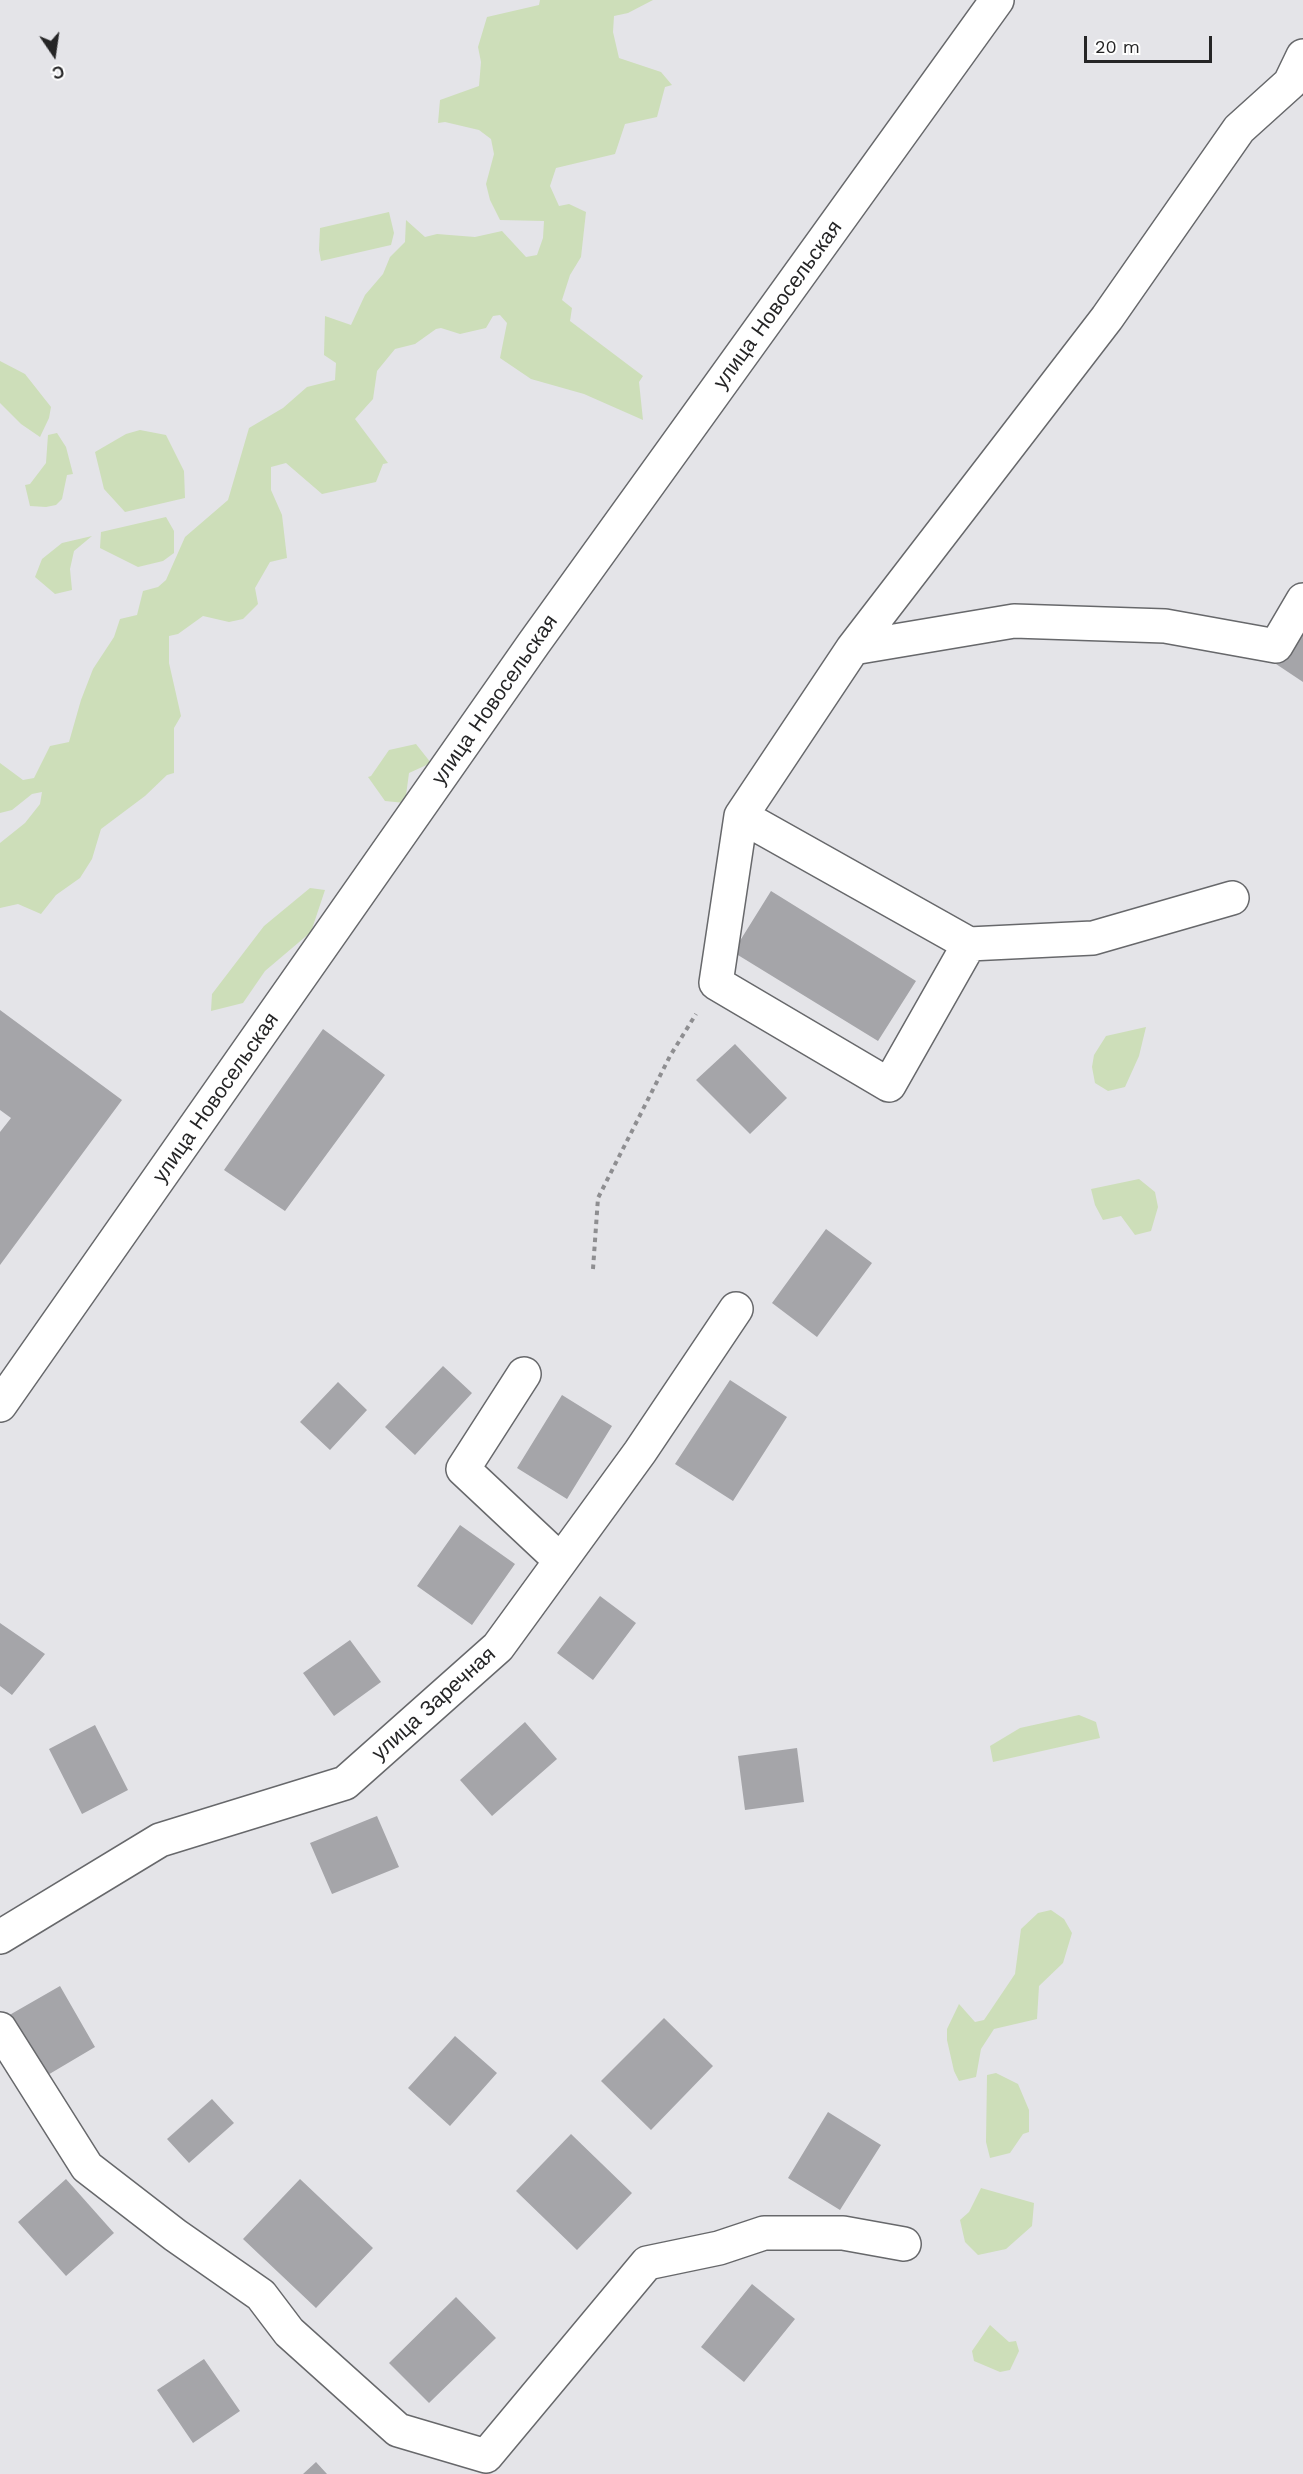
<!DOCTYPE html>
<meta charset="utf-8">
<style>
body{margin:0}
#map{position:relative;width:1303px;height:2474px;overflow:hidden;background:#e4e4e8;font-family:"Work Sans",sans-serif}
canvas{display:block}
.north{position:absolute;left:24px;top:24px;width:60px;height:60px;-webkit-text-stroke:4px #fff;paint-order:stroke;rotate:167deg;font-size:16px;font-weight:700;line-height:24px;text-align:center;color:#252526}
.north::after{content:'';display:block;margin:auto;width:21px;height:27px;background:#252526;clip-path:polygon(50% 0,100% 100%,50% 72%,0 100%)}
.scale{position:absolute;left:1084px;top:36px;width:128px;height:27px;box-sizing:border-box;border:3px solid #252526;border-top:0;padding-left:8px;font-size:18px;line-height:21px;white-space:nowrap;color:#252526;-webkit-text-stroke:4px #fff;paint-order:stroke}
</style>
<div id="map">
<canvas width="1303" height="2474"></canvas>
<div class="north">С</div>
<div class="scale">20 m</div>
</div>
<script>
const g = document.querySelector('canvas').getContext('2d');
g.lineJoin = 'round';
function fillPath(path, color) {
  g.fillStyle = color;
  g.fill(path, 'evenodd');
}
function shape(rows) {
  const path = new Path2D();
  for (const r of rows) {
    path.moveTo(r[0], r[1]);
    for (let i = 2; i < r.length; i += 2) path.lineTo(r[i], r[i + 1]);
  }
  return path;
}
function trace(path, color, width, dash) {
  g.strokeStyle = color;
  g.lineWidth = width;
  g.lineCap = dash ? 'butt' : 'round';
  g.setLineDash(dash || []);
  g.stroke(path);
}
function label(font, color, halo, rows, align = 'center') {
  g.font = font + ' "Work Sans",sans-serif';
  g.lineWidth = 6;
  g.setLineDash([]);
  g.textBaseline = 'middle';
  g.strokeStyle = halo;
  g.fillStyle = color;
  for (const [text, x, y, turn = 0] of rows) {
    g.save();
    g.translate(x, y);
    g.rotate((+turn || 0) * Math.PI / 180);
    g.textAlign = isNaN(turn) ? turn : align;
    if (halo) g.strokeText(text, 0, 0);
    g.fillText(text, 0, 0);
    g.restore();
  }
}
const green = shape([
 [540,0,653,0,628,13,614,16,613,32,619,58,661,72,672,85,665,87,657,117,625,124,615,154,556,168,550,186,559,206,569,204,586,212,581,257,570,275,562,300,572,308,570,321,643,376,639,382,643,420,584,394,531,379,500,358,507,323,500,315,493,316,486,328,460,334,441,328,436,329,415,344,395,349,377,371,373,399,355,419,388,463,383,464,376,482,322,494,286,463,271,467,271,490,282,515,287,558,270,562,255,588,258,604,243,619,229,622,203,616,178,634,169,636,169,663,181,716,174,728,174,773,167,775,145,796,101,829,92,859,80,878,56,895,41,914,18,904,0,908,0,843,25,823,40,804,42,792,32,794,12,810,0,813,0,763,23,780,34,778,50,746,69,742,81,700,93,669,114,637,120,619,137,615,143,591,158,587,166,580,185,537,228,500,249,428,283,408,307,387,335,380,336,363,324,355,325,316,351,325,365,295,383,274,390,257,405,242,406,220,425,237,437,234,475,237,502,231,526,257,537,255,543,238,544,221,500,220,490,200,486,184,494,154,491,139,479,130,445,122,438,123,440,100,479,86,481,62,478,47,487,17,539,5],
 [389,212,394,233,391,245,321,261,319,250,320,228],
 [0,361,25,374,51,407,49,418,40,437,21,424,0,403],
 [140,430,166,435,184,471,185,498,125,512,104,489,95,452,126,434],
 [57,433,66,447,73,474,67,475,62,499,56,505,46,507,30,506,25,485,30,484,46,463,48,435],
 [166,517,174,531,174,553,163,561,138,567,100,548,101,532],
 [92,536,74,551,70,569,72,590,55,594,35,577,42,559,62,543],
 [416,744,431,763,409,773,405,803,385,801,368,777,371,776,389,750],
 [310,888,325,890,311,932,265,971,243,1003,211,1011,212,994,264,926],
 [1146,1027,1139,1056,1125,1087,1108,1091,1095,1083,1092,1067,1094,1055,1106,1036],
 [1139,1179,1155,1192,1158,1207,1151,1231,1135,1235,1121,1216,1103,1220,1095,1205,1091,1189],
 [1079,1715,1096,1722,1100,1738,993,1762,990,1746,1020,1728],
 [1051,1910,1064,1919,1072,1933,1063,1963,1039,1986,1037,2019,994,2029,981,2049,976,2077,959,2081,954,2071,947,2040,947,2029,959,2004,975,2022,984,2020,1015,1974,1021,1929,1038,1913],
 [996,2073,1018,2084,1029,2110,1029,2132,1023,2134,1010,2153,990,2158,986,2142,987,2075],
 [981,2188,1034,2203,1032,2226,1006,2249,978,2255,965,2242,960,2220,969,2212],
 [990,2325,1009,2342,1016,2341,1019,2351,1010,2370,1000,2372,974,2361,972,2351]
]);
const building = shape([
 [1303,624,1303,682,1276,664],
 [771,891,916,981,878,1041,733,952],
 [0,1010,122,1100,0,1265,0,1132,11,1118,0,1110],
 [323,1029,385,1075,285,1211,224,1170],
 [735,1044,787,1098,750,1134,696,1080],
 [826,1229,872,1263,817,1337,772,1303],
 [443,1366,472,1393,415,1455,385,1427],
 [730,1380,787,1417,733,1501,675,1464],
 [338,1382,367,1410,330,1450,300,1422],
 [562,1395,612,1426,567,1499,517,1468],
 [460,1525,515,1564,472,1625,417,1586],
 [600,1596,636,1623,593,1680,557,1653],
 [0,1623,45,1654,12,1695,0,1686],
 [350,1640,381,1682,334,1716,303,1673],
 [525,1722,557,1759,492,1816,460,1780],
 [95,1725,128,1790,82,1814,49,1749],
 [797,1748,804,1802,745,1810,738,1756],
 [377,1816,399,1867,332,1894,310,1843],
 [60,1986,95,2047,41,2079,6,2017],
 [664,2018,713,2066,651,2130,601,2081],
 [455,2036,497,2073,450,2126,408,2088],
 [212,2099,234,2123,189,2163,167,2139],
 [828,2112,881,2145,840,2210,788,2178],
 [571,2134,632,2193,577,2250,516,2191],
 [66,2179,114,2233,66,2276,18,2222],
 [300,2179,373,2248,316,2308,243,2239],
 [752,2284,795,2319,744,2382,701,2347],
 [456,2297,496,2338,429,2403,389,2363],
 [204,2359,240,2411,193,2443,157,2390],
 [316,2462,327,2474,303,2474]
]);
const path = shape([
 [593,1269,598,1198,670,1056,696,1014]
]);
const minor = shape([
 [853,648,1014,621,1165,626,1276,646,1303,600],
 [741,816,969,944,889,1085,716,983,741,816,853,648,1107,318,1239,129,1290,83,1303,56],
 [969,944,1093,938,1232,898],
 [524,1374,463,1469,560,1560],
 [0,1405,534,643,997,0],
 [0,1937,160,1840,345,1783,498,1647,640,1452,736,1309],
 [0,2029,87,2167,175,2235,261,2295,289,2332,398,2430,486,2456,647,2263,719,2248,764,2233,843,2233,904,2244]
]);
const streetNames = [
 ["улица Новосельская",778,305,-54],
 ["улица Новосельская",495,700,-55],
 ["улица Новосельская",216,1098,-55],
 ["улица Заречная",434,1704,-42]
];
fillPath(green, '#cddeb9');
fillPath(building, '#a5a5a9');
trace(minor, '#67686b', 36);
trace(path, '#8e8e91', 4, [4.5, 4.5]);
trace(minor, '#fff', 33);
label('21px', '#252526', '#fff', streetNames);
</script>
